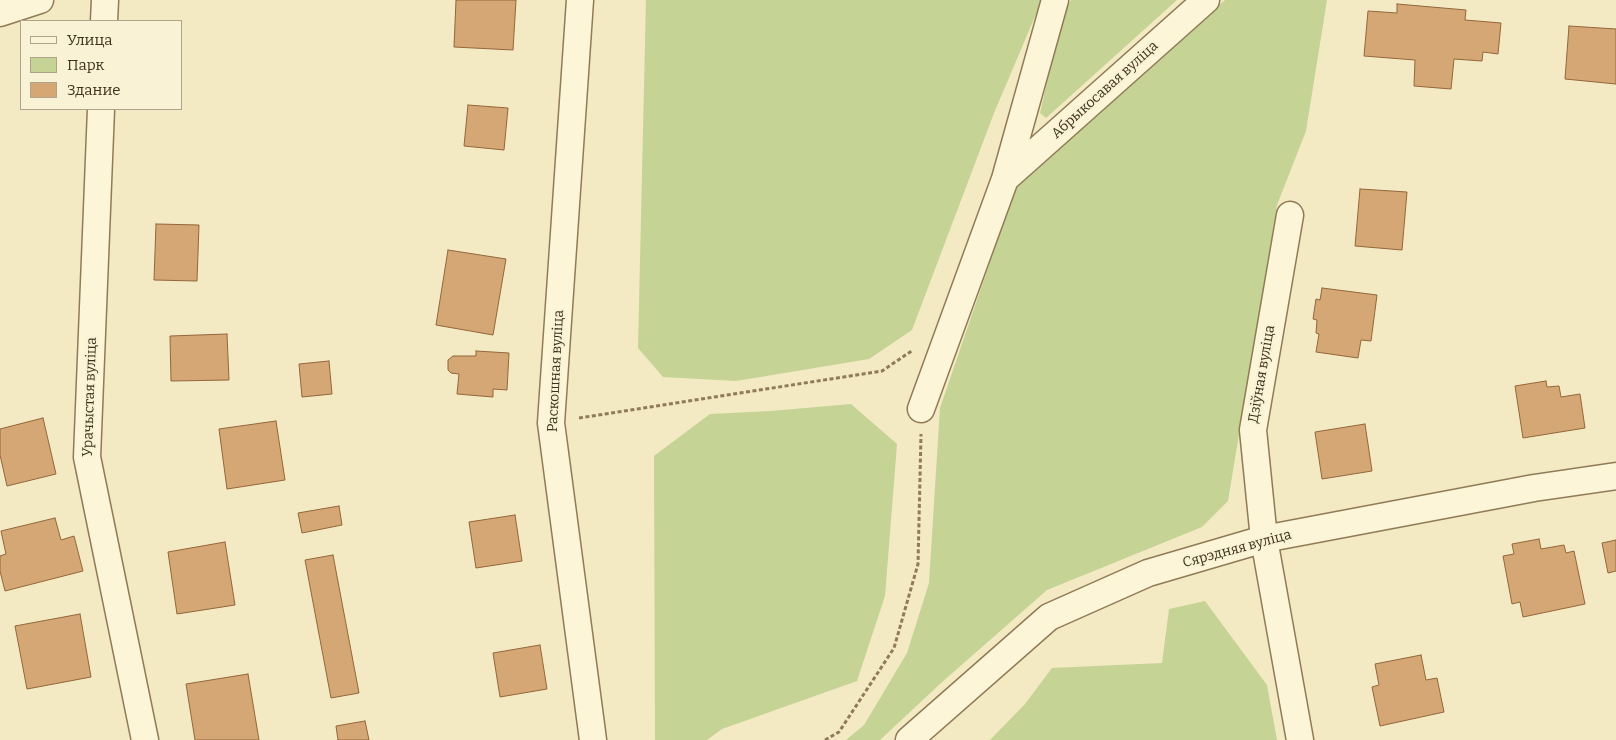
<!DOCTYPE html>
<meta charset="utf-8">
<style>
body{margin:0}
#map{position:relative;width:1616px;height:740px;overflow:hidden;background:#f3e9c3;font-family:Bitter,serif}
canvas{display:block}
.legend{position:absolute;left:20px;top:20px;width:162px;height:90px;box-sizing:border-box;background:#f9f2d4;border:1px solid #aea48b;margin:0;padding:6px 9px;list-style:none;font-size:15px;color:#3e301d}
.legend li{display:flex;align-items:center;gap:10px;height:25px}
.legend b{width:25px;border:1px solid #aea48b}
</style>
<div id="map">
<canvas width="1616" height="740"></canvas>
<ul class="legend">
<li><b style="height:6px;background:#fcf5d8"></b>Улица</li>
<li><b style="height:14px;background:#c5d395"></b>Парк</li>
<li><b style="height:14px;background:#d5a775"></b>Здание</li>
</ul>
</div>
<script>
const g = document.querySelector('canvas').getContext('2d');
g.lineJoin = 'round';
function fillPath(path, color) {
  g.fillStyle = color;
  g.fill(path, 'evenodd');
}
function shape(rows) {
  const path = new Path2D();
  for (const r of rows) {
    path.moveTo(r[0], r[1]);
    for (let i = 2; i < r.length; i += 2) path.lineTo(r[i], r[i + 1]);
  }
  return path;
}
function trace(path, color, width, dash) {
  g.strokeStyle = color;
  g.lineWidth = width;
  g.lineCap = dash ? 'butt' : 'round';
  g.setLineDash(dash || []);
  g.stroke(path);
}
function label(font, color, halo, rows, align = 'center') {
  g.font = font + ' Bitter,serif';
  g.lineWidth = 4;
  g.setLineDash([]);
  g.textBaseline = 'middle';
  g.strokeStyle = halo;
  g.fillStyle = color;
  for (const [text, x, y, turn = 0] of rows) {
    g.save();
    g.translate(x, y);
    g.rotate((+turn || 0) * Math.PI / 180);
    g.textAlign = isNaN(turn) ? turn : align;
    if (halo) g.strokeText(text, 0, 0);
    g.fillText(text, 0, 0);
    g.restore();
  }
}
const green = shape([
 [646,0,1042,0,994,113,912,330,869,359,736,381,663,377,638,348],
 [1071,0,1177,0,1046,118,1040,113,1062,17],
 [1225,0,1327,0,1306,131,1277,205,1228,501,1202,527,1047,590,941,683,880,740,846,740,864,725,907,653,929,583,940,408,1017,183],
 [851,404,897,444,885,596,857,681,722,729,707,740,655,740,654,456,710,414,771,411],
 [1205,601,1267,685,1277,740,990,740,1025,704,1052,668,1162,663,1169,609]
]);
const building = shape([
 [456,0,516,0,513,50,454,47,456,0],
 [1397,4,1466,10,1465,20,1501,23,1498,54,1483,52,1482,61,1454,59,1451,89,1414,86,1415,60,1364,56,1368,11,1397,13,1397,4],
 [1569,26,1616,29,1616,84,1565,79,1569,26],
 [468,105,508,108,504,150,464,146,468,105],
 [1360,189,1407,192,1402,250,1355,246,1360,189],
 [156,224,199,225,197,281,154,280,156,224],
 [448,250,506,259,493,335,436,325,448,250],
 [1322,288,1377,295,1371,341,1361,340,1358,358,1316,352,1319,334,1316,333,1317,320,1313,319,1316,299,1320,300,1322,288],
 [227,334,229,380,171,381,170,336,227,334],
 [476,351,509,353,507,390,493,389,493,397,457,394,459,374,451,373,448,370,448,360,453,356,476,356,476,351],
 [329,361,332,394,302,397,299,364,329,361],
 [1546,381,1547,387,1559,386,1561,397,1580,394,1585,428,1523,438,1515,386,1546,381],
 [43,418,56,474,7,486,0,455,0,429,43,418],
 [276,421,285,480,227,489,219,429,276,421],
 [1365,424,1372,471,1322,479,1315,432,1365,424],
 [339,506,342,525,302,533,298,513,339,506],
 [515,515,522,561,476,568,469,522,515,515],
 [55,518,61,540,74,536,83,571,5,591,0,571,0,556,6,554,1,531,55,518],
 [1539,539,1541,549,1564,545,1566,553,1574,551,1585,604,1523,617,1520,602,1512,604,1503,556,1514,554,1512,544,1539,539],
 [1616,540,1616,571,1608,573,1602,543,1616,540],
 [225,542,235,605,177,614,168,552,225,542],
 [333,555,359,693,331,698,305,560,333,555],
 [80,614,91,677,27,689,15,626,80,614],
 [540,645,547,689,500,697,493,653,540,645],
 [1421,655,1426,680,1437,678,1444,712,1380,726,1372,687,1379,685,1375,664,1421,655],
 [248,674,259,740,195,740,186,684,248,674],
 [365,721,369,740,338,740,336,726,365,721]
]);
const path = shape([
 [579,418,882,371,913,350],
 [825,740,839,732,894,648,918,564,921,434]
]);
const minor = shape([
 [580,0,551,423,593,740],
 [0,13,40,0],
 [104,21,105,0],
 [101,109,87,457,145,740],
 [1005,179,1206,0],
 [1290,215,1253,430,1264,539,1300,740],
 [921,409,1005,179,1055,0],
 [909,740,1049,617,1148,573,1264,539,1534,488,1616,476]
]);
const streetNames = [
 ["Абрыкосавая вуліца",1105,90,-42],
 ["Раскошная вуліца",556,371,-87],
 ["Дзіўная вуліца",1262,374,-80],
 ["Урачыстая вуліца",90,397,-88],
 ["Сярэдняя вуліца",1237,549,-15]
];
fillPath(green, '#c5d395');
fillPath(building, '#d5a775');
trace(building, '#92663a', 1);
trace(minor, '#907b57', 29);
trace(path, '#907b57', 3, [4, 2.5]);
trace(minor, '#fcf5d8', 26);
label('14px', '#3e301d', '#f9f2d4', streetNames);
</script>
